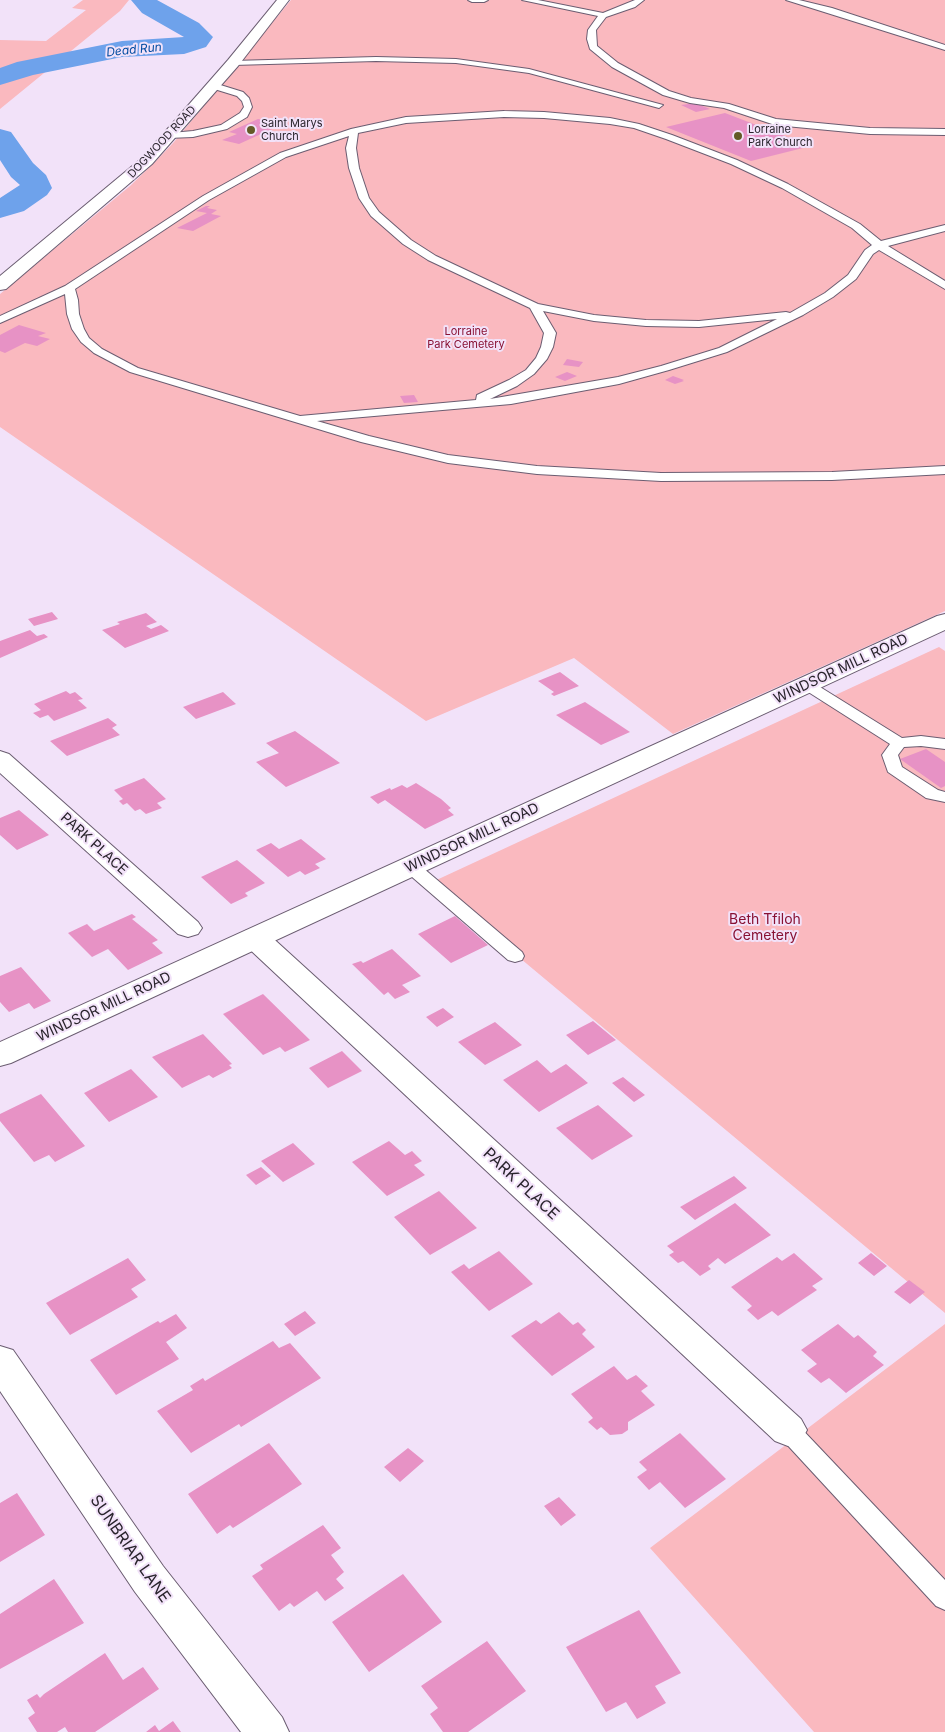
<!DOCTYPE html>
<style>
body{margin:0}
canvas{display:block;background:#f2e2f9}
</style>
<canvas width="945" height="1732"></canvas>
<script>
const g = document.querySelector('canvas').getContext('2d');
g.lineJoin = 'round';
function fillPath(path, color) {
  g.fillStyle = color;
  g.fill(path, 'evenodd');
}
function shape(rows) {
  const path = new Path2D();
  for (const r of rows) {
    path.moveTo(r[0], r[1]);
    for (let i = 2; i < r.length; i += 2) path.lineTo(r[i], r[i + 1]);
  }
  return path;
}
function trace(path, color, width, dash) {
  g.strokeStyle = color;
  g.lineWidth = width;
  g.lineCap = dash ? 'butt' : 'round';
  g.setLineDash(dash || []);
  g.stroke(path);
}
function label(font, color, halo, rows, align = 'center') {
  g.font = font + ' Inter,sans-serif';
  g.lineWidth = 4;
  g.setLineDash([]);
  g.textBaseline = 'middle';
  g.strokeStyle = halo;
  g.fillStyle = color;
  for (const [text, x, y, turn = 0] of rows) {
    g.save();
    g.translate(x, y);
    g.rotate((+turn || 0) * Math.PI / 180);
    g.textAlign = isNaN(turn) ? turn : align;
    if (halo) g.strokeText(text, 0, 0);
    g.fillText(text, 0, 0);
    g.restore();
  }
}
const green = shape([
 [83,0,129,0,120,11,0,109,0,40,46,41,86,10,72,8],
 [291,0,945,0,945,611,673,734,574,658,426,721,0,427,0,294,130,186,156,161,174,142],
 [939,647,945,651,945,1313,430,883],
 [945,1324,945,1732,814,1732,650,1548]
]);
const river = shape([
 [131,0,157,0,199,23,213,37,206,47,184,54,122,57,33,75,0,85,0,68,17,62,122,41,184,37,142,13,131,0],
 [0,129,11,132,33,163,46,175,52,188,47,195,24,211,0,218,0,198,20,185,11,177,0,160,0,129]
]);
const building = shape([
 [695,103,710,109,696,112,681,105],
 [725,113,811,146,751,161,666,127],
 [258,119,273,122,264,127,272,129,239,144,222,140,237,134,229,132],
 [206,206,210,206,207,208,217,210,211,214,221,216,193,231,177,228,207,213,196,211],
 [19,325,46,333,38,336,50,339,37,346,25,343,5,353,0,351,0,335],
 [567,359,583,362,579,367,563,365],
 [567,372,577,376,565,381,555,377],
 [673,376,684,380,682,380,684,381,675,384,665,380],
 [414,395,418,402,404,403,400,396],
 [52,612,58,619,34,626,28,619],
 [146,613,157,622,146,626,151,629,161,625,169,631,125,648,102,630,120,624,117,622],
 [30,630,37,636,44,634,48,637,0,658,0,641],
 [560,672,579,686,554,696,551,694,554,692,538,681],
 [66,691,70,694,75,692,83,699,78,700,87,708,54,721,48,715,40,718,33,713,41,710,34,704],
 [223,692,236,704,196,719,183,707],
 [585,702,630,732,601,745,556,715],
 [108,718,117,725,112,728,120,735,67,756,50,741],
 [295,731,340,763,286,787,256,762,279,753,266,743],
 [926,749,945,762,945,786,941,788,900,759],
 [144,778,166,799,157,803,162,808,146,814,140,809,135,811,127,803,123,805,119,801,123,799,114,790],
 [416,783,441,799,451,808,448,810,454,815,425,829,385,800,378,804,370,797,390,788,391,790,402,785,407,788],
 [19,810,49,835,17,850,0,835,0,818],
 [301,839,326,859,315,864,320,868,305,875,300,871,288,877,256,850,271,843,279,849],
 [237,860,265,883,245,893,248,896,231,904,201,877],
 [132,914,136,917,132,919,158,940,152,943,163,953,128,970,108,949,92,957,68,933,87,924,94,931],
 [455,916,488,945,451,963,418,934],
 [392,949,421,976,402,985,410,992,395,999,388,992,384,995,352,964,361,961,363,963],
 [21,967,51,1001,34,1009,29,1003,9,1012,0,1002,0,976],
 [263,994,310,1040,285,1052,280,1047,263,1055,223,1014],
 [443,1008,454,1017,437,1027,426,1017],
 [593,1021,616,1040,588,1055,566,1035],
 [495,1022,522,1045,485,1065,458,1042],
 [203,1034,232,1064,229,1065,232,1068,213,1078,209,1075,182,1088,152,1057],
 [342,1051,362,1071,328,1088,309,1068],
 [537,1060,551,1073,566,1064,588,1083,539,1112,503,1080],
 [131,1069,158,1097,109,1122,84,1093],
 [623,1077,645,1095,634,1102,612,1083],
 [41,1094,85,1146,55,1162,49,1155,34,1162,0,1121,0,1114],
 [598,1105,633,1136,592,1160,556,1128],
 [389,1141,405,1155,412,1151,422,1161,414,1165,425,1175,387,1196,352,1162],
 [293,1143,315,1164,283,1182,261,1161],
 [261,1167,271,1176,256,1185,246,1175],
 [734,1176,747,1188,695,1220,680,1207],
 [439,1191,477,1228,430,1255,394,1217],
 [735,1203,771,1235,725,1264,718,1258,708,1266,711,1269,700,1276,683,1261,678,1263,669,1255,674,1252,667,1246],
 [499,1251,533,1284,489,1311,451,1272,464,1264,469,1269],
 [794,1253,823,1279,812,1286,817,1290,778,1316,772,1311,758,1320,747,1310,752,1306,731,1287,777,1257,782,1261],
 [871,1253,887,1266,874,1276,858,1263],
 [128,1258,146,1280,131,1289,138,1297,70,1335,46,1303],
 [909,1280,925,1292,910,1304,894,1292],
 [305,1311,316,1323,295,1336,284,1324],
 [559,1312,573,1325,578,1322,586,1330,582,1334,595,1347,552,1376,511,1336,536,1320,541,1324],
 [176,1314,187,1328,166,1342,179,1359,116,1395,90,1360,158,1321,160,1323],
 [838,1324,854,1338,858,1335,877,1352,873,1356,884,1365,846,1393,829,1378,821,1383,807,1371,817,1364,801,1350],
 [273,1341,279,1348,290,1343,321,1378,241,1427,239,1424,191,1453,157,1411,193,1390,190,1386,203,1378,205,1381],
 [614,1366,627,1380,636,1375,648,1386,641,1391,655,1405,628,1422,628,1430,622,1434,610,1435,601,1427,597,1430,588,1422,593,1418,571,1394],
 [680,1433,726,1479,685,1508,660,1482,649,1490,637,1477,647,1470,639,1462],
 [269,1443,302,1484,233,1528,230,1525,217,1534,188,1494],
 [408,1448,424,1461,400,1482,384,1467],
 [17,1493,45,1535,0,1562,0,1503],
 [559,1497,576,1515,561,1526,544,1506],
 [323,1525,341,1548,331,1555,344,1572,336,1579,344,1588,325,1601,317,1591,294,1607,290,1603,279,1611,252,1576,263,1569,260,1565],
 [403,1574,442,1622,369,1672,332,1622],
 [54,1579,84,1623,0,1669,0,1614],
 [639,1610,681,1673,655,1686,666,1703,637,1719,626,1702,606,1712,566,1647],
 [487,1641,526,1691,468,1732,443,1732,430,1714,438,1708,421,1686],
 [105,1653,123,1680,143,1667,159,1689,95,1732,68,1732,65,1727,57,1732,37,1732,28,1718,35,1713,27,1700,37,1694,40,1698,44,1694],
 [173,1721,181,1732,146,1732,155,1725,159,1731]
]);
const lane = shape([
 [468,0,488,0,484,2,472,2,468,0],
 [522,0,538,0,603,13,635,0,644,0,635,7,606,17,596,30,597,46,618,63,669,91,691,98,729,104,776,119,870,128,945,129,945,135,870,134,775,125,724,108,690,103,663,95,612,67,590,49,587,39,588,30,598,16,522,0],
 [786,0,799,0,832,8,945,45,945,50,786,0],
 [376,57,456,59,529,69,663,105,659,108,529,73,456,63,376,61,233,65,229,63,233,61,376,57],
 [214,83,243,92,249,98,252,107,247,117,227,129,193,137,168,138,168,134,171,133,193,131,221,125,240,113,244,107,242,101,237,96,211,88,210,86,214,83],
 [504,111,544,112,610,118,639,124,672,135,737,160,788,184,860,224,881,241,945,225,945,231,888,246,945,281,945,289,879,250,873,254,856,279,833,297,803,315,727,352,669,370,619,384,511,404,317,421,369,436,448,455,537,466,661,473,832,472,945,466,945,474,832,480,661,481,537,474,448,463,361,442,130,372,94,353,81,342,72,329,67,314,65,294,0,323,0,316,65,286,203,196,280,153,351,129,406,117,504,111],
 [504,117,544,118,610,124,634,128,666,139,731,164,782,188,852,228,872,245,865,250,848,275,825,293,790,313,786,312,699,321,646,320,594,315,538,304,436,256,411,240,379,212,369,198,359,168,356,148,358,133,406,123,504,117],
 [349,136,346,148,349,168,359,198,371,216,403,244,428,260,530,308,544,333,541,347,536,358,526,370,509,380,477,395,476,400,300,416,138,368,102,349,89,338,84,329,79,314,78,300,75,289,209,200,286,157,349,136],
 [543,311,594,321,646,326,699,327,777,319,719,348,661,366,618,377,490,399,517,386,534,374,547,359,553,347,556,333,543,311],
 [807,680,812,682,902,738,921,736,945,739,945,749,921,746,904,747,898,755,902,767,938,790,945,792,945,802,926,798,888,772,882,755,890,744,802,688,799,685,802,682,807,680],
 [410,861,416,862,522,952,524,956,522,960,515,962,508,960,404,870,401,866,404,862,410,861],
 [788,1420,796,1423,945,1580,945,1610,936,1606,780,1437,776,1430,780,1423,788,1420]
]);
const street = shape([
 [0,751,9,754,198,922,202,928,198,934,188,937,178,934,0,773,0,751],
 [255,929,265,931,801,1419,807,1430,801,1441,788,1446,775,1441,245,945,241,938,245,931,255,929],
 [0,1346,13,1350,163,1566,282,1717,289,1732,241,1732,135,1592,0,1391,0,1346]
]);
const secondary = shape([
 [277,0,289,0,238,66,152,164,6,289,0,290,0,276,142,158,228,60,277,0],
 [945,614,945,630,11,1063,0,1066,0,1042,937,616,945,614]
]);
const markers = [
 [251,130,5,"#635a26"],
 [738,136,5,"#635a26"]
];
const farPoinames = [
 ["Saint Marys",261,124],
 ["Church",261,137],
 ["Lorraine",748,130],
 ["Park Church",748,143]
];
const farStreetnames = [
 ["DOGWOOD ROAD",162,142,-47]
];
const farParknames = [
 ["Lorraine",466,332],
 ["Park Cemetery",466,345]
];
const farWaternames = [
 ["Dead Run",134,50,-6]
];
const streetNames = [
 ["WINDSOR MILL ROAD",841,669,-25],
 ["WINDSOR MILL ROAD",472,838,-25],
 ["PARK PLACE",94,844,42],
 ["WINDSOR MILL ROAD",104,1007,-25]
];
const parkNames = [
 ["Beth Tfiloh",765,920],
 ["Cemetery",765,936]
];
const nearStreetnames = [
 ["PARK PLACE",521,1184,43],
 ["SUNBRIAR LANE",130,1549,55]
];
fillPath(green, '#fab9bf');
fillPath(river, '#6ea2eb');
fillPath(building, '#e792c5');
trace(lane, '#6b5d71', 2);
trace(street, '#6b5d71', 2);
trace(secondary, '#6b5d71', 2);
fillPath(lane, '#fff');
fillPath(street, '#fff');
fillPath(secondary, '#fff');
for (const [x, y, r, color] of markers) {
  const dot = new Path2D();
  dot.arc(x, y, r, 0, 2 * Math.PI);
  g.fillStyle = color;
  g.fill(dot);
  trace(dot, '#f2e2f9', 2);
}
label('11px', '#29242c', '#f2e2f9', farPoinames, 'left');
label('11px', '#29242c', '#f2e2f9', farStreetnames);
label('11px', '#813', '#f2e2f9', farParknames);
label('italic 12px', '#004ba0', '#f2e2f9', farWaternames);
label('14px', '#29242c', '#f2e2f9', streetNames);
label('14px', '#813', '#f2e2f9', parkNames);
label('16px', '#29242c', '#f2e2f9', nearStreetnames);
</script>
